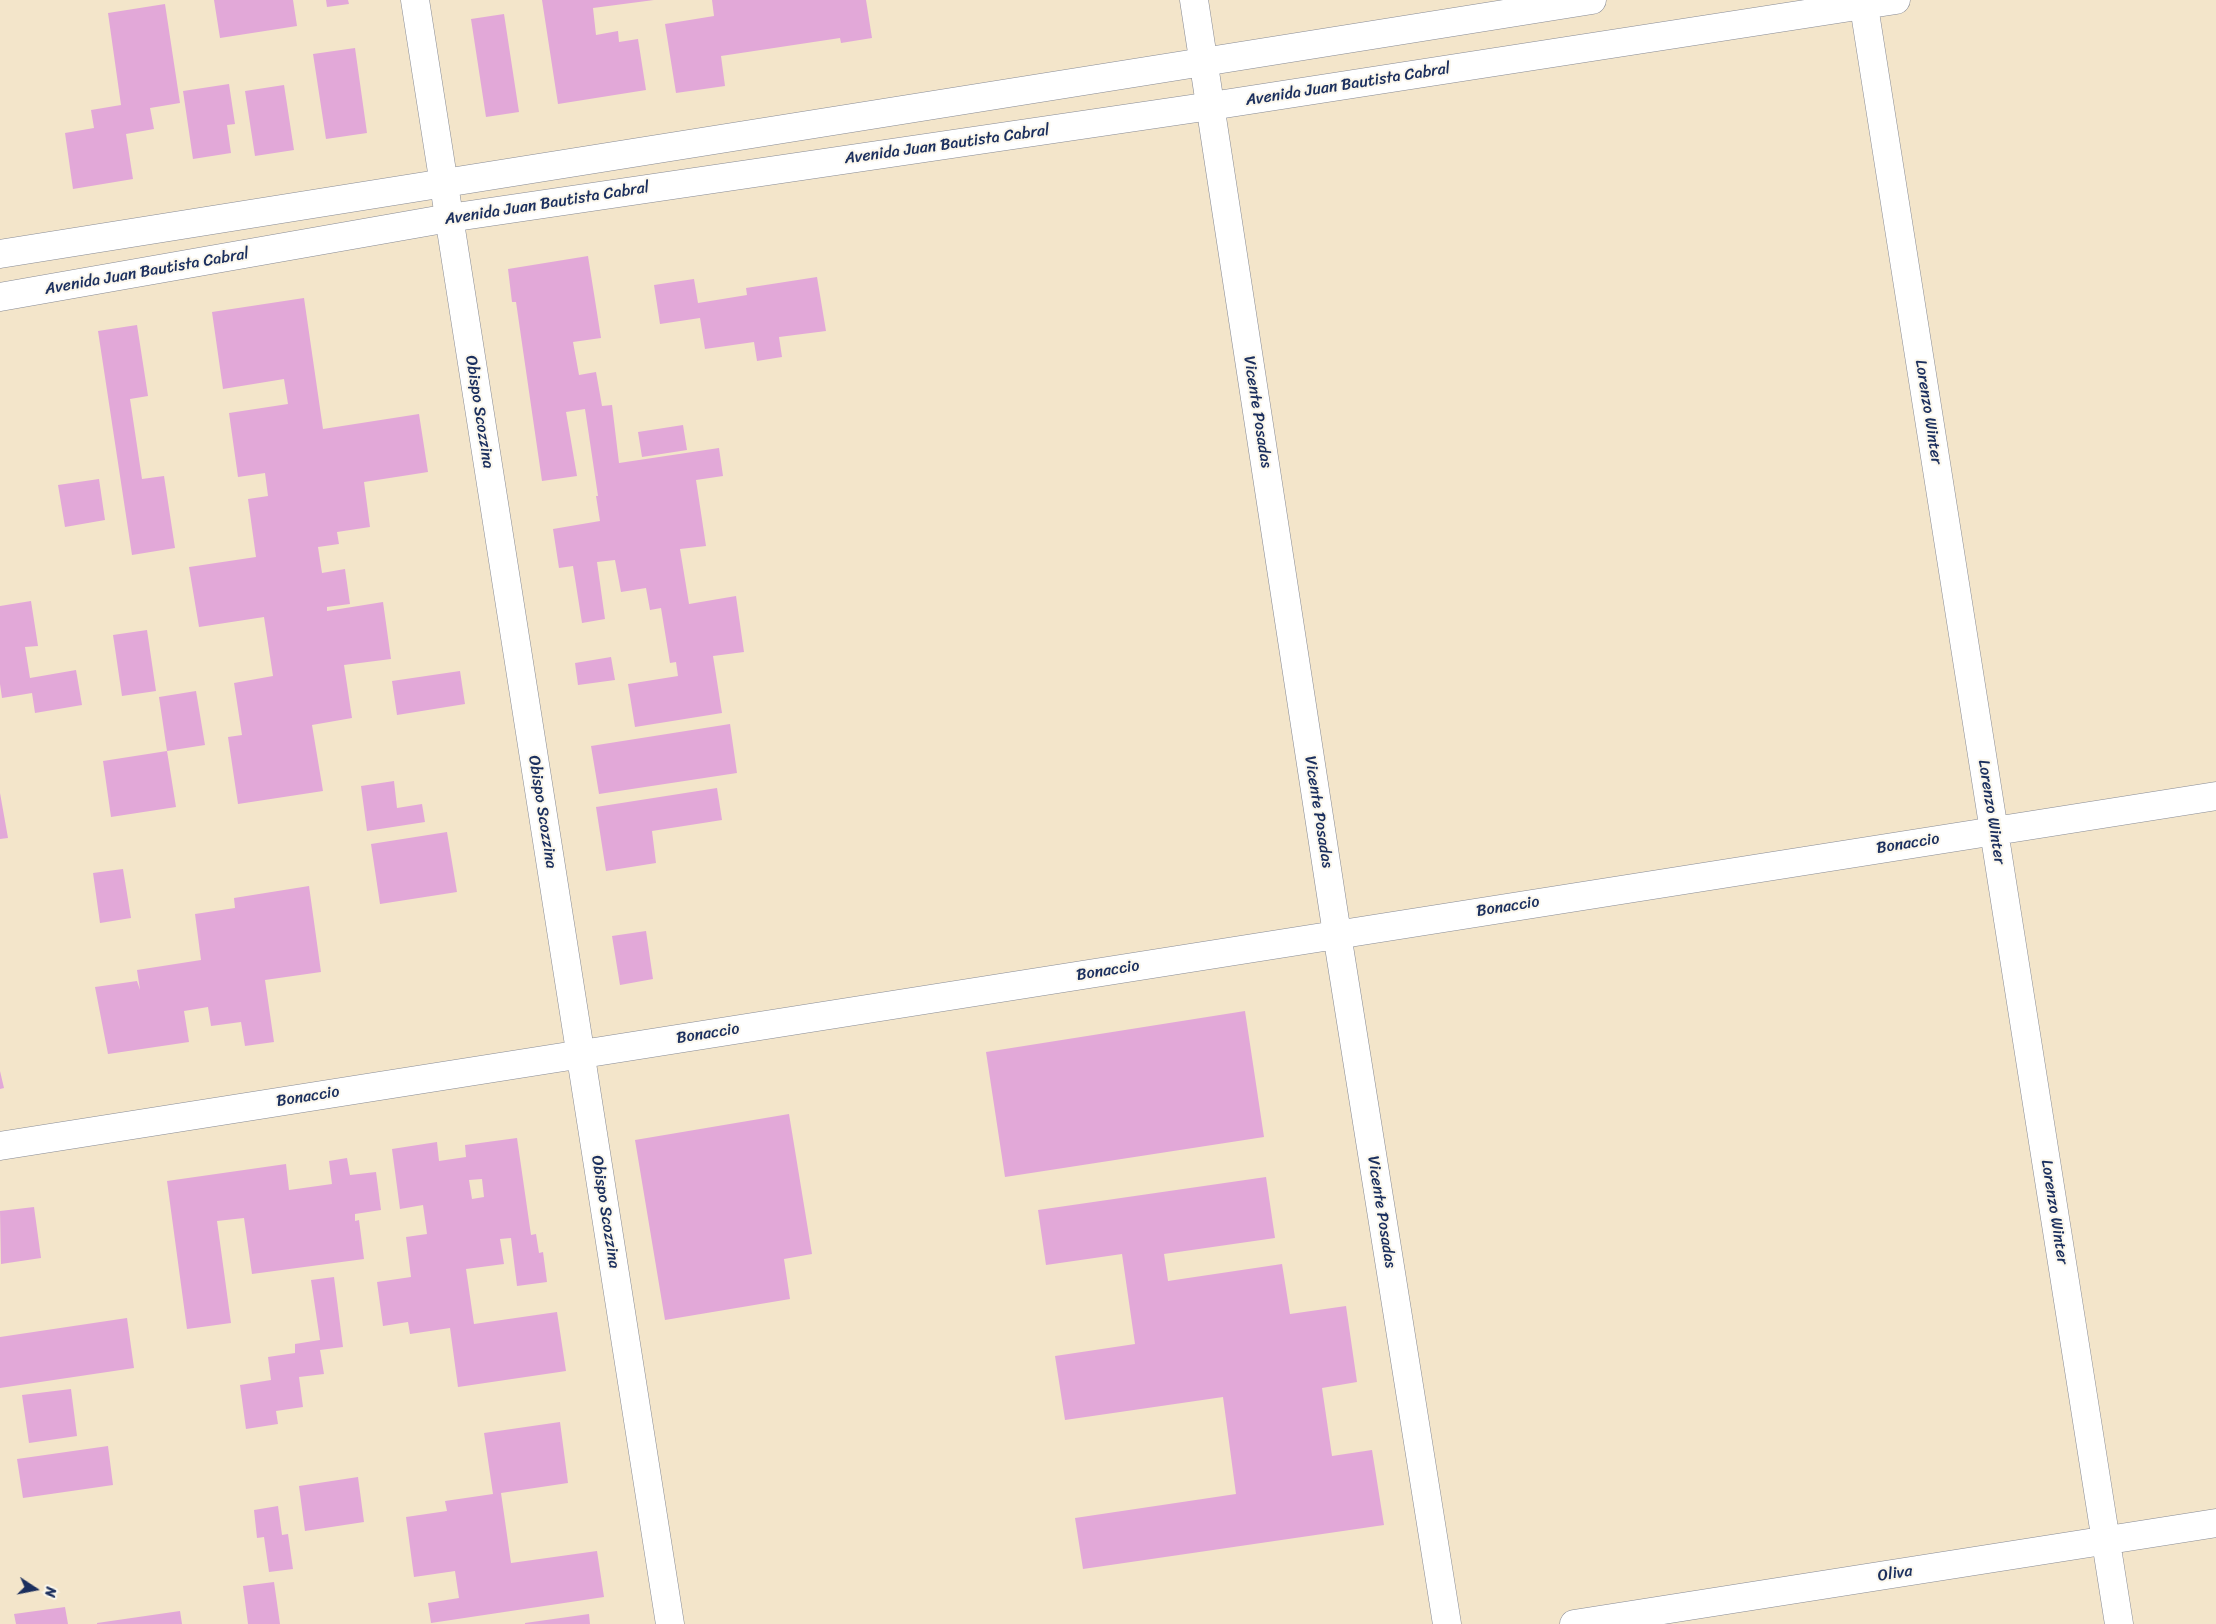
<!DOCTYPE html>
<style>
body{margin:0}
#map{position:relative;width:2216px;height:1624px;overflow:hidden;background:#f3e5ca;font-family:Sriracha,sans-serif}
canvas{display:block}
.north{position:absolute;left:10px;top:1564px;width:50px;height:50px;-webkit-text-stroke:4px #fbf7ec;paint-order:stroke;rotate:101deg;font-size:14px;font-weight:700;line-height:20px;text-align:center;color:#1b2f5e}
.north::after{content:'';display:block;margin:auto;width:18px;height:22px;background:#1b2f5e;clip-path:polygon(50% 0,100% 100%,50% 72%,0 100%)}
</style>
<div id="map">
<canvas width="2216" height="1624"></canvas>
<div class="north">N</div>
</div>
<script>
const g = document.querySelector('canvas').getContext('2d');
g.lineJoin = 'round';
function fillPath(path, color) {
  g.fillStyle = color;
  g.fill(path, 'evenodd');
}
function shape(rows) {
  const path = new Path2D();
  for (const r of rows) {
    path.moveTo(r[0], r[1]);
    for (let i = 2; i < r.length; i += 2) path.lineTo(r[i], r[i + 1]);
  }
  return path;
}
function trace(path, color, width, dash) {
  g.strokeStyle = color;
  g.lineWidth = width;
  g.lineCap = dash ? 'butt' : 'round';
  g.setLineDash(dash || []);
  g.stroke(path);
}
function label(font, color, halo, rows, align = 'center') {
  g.font = font + ' Sriracha,sans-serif';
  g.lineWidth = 4;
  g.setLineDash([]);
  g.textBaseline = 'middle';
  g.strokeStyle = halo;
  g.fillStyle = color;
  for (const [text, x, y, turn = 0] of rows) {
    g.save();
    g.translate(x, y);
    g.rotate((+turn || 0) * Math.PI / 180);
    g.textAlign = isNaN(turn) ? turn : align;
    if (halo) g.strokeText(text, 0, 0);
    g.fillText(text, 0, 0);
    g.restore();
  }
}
const building = shape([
 [214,0,293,0,297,26,220,38],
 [326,0,348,0,349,4,327,7],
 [542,0,654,0,593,8,596,35,618,31,619,42,638,39,646,90,558,104],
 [712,0,866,0,872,38,841,43,840,38,721,56,725,86,676,93,665,24,714,16],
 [165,4,180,103,150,108,154,129,126,134,133,179,73,189,65,133,94,128,91,110,121,105,108,13],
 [504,14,519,112,486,117,471,19],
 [355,48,367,133,326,139,313,54],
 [229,84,235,124,227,125,231,153,193,159,183,91],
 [284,85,294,150,255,156,245,91],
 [588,256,601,338,573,342,579,375,596,372,602,406,612,405,619,463,719,448,723,476,696,480,706,546,680,549,689,604,736,596,744,652,713,656,722,713,635,727,628,684,678,676,676,662,670,663,661,608,650,610,646,588,621,592,615,560,597,562,605,619,582,623,573,566,559,568,553,529,600,521,596,496,598,496,585,409,566,412,577,476,542,481,516,302,512,302,508,269],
 [817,277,826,331,779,337,782,357,757,361,754,342,705,349,700,318,660,324,654,285,694,279,698,303,747,295,746,288],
 [304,298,323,429,419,414,428,472,364,482,370,527,337,532,339,544,318,547,322,573,345,569,350,604,327,607,327,611,383,602,391,659,344,665,352,718,312,725,323,791,238,804,228,737,242,735,234,683,273,676,264,617,199,627,189,567,256,557,248,499,268,496,265,473,238,477,229,413,288,404,284,379,223,389,212,312],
 [137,325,148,396,130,399,142,479,164,476,175,548,132,555,98,331],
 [683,425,687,450,642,457,638,432],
 [99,479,105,520,65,527,58,485],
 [31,601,38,646,25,647,30,678,76,670,82,705,35,713,32,693,2,698,0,684,0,606],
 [147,630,156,691,122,696,113,635],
 [611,657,615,680,578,685,575,663],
 [460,671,465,704,397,715,392,681],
 [196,691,205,745,167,751,159,697],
 [730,724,737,773,599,794,591,746],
 [167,751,176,807,111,817,103,761],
 [394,781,397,808,422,804,425,822,367,831,361,786],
 [717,788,722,820,652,831,656,863,606,871,596,807],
 [0,793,8,838,0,839],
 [447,832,457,892,380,904,371,844],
 [123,869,131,918,100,923,93,873],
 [309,886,321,972,265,980,274,1042,245,1046,241,1022,211,1026,208,1007,184,1011,189,1042,108,1054,95,987,137,981,140,990,137,970,201,960,195,914,235,908,234,898],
 [646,931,653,979,620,985,612,936],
 [1245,1011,1264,1137,1005,1177,986,1052],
 [0,1071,4,1088,0,1089],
 [789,1114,812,1254,784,1259,790,1299,665,1320,635,1140],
 [517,1138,531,1235,536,1234,539,1253,543,1252,547,1282,517,1286,511,1238,500,1239,504,1264,466,1269,474,1324,557,1312,566,1371,458,1387,450,1328,410,1334,408,1322,383,1326,377,1282,411,1277,406,1237,427,1234,423,1205,400,1209,392,1149,437,1142,439,1161,466,1157,465,1145],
 [482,1179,484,1197,472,1199,469,1180],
 [347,1158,350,1175,376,1172,381,1210,355,1214,355,1221,359,1220,364,1259,252,1274,244,1218,217,1221,231,1323,187,1329,167,1181,286,1164,289,1190,332,1184,329,1161],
 [1266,1177,1275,1238,1164,1254,1168,1281,1282,1264,1290,1314,1346,1306,1357,1382,1322,1388,1332,1456,1372,1450,1384,1525,1083,1569,1075,1518,1236,1494,1223,1397,1065,1420,1055,1356,1135,1344,1122,1254,1046,1265,1038,1210],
 [34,1207,41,1258,1,1264,0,1211],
 [334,1277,343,1347,320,1350,324,1374,299,1377,303,1407,276,1411,278,1424,246,1429,240,1385,271,1380,268,1357,295,1353,295,1344,320,1340,311,1280],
 [127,1318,134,1368,0,1388,0,1337],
 [71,1389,77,1436,29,1443,22,1395],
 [560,1422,568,1483,501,1493,511,1563,597,1551,604,1597,431,1623,428,1603,459,1598,455,1571,414,1577,406,1517,447,1511,445,1501,493,1494,484,1433],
 [108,1446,113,1485,23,1498,17,1459],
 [358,1477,364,1522,305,1531,299,1486],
 [278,1506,282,1535,288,1534,293,1569,269,1572,264,1537,257,1538,254,1510],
 [274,1582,280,1624,248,1624,243,1586],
 [65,1607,68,1624,16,1624,14,1614],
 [180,1611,182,1624,97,1624,97,1623],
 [589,1614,590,1624,525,1624,525,1623]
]);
const minor = shape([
 [415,0,670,1624],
 [1194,0,1337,934,1447,1624],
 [1863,0,2119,1624],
 [0,1146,2216,796],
 [1574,1624,2216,1523]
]);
const major = shape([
 [0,254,1592,0],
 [0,297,449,218,1211,106,1896,0]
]);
const streetNames = [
 ["Avenida Juan Bautista Cabral",1348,85,-9],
 ["Avenida Juan Bautista Cabral",947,145,-8],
 ["Avenida Juan Bautista Cabral",547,204,-9],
 ["Avenida Juan Bautista Cabral",147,272,-10],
 ["Obispo Scozzina",479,412,81],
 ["Vicente Posadas",1257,412,81],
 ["Lorenzo Winter",1928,412,81],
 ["Obispo Scozzina",542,812,81],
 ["Vicente Posadas",1318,812,81],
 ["Lorenzo Winter",1991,812,81],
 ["Bonaccio",1908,844,-9],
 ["Bonaccio",1508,907,-9],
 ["Bonaccio",1108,971,-9],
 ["Bonaccio",708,1034,-9],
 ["Bonaccio",308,1097,-9],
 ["Obispo Scozzina",605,1212,81],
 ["Vicente Posadas",1381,1212,81],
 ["Lorenzo Winter",2054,1212,81],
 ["Oliva",1895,1574,-9]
];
fillPath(building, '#e2a8d8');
trace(minor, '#878a94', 29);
trace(major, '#878a94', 29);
trace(minor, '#fff', 28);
trace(major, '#fff', 28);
label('16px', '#1b2f5e', '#fbf7ec', streetNames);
</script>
